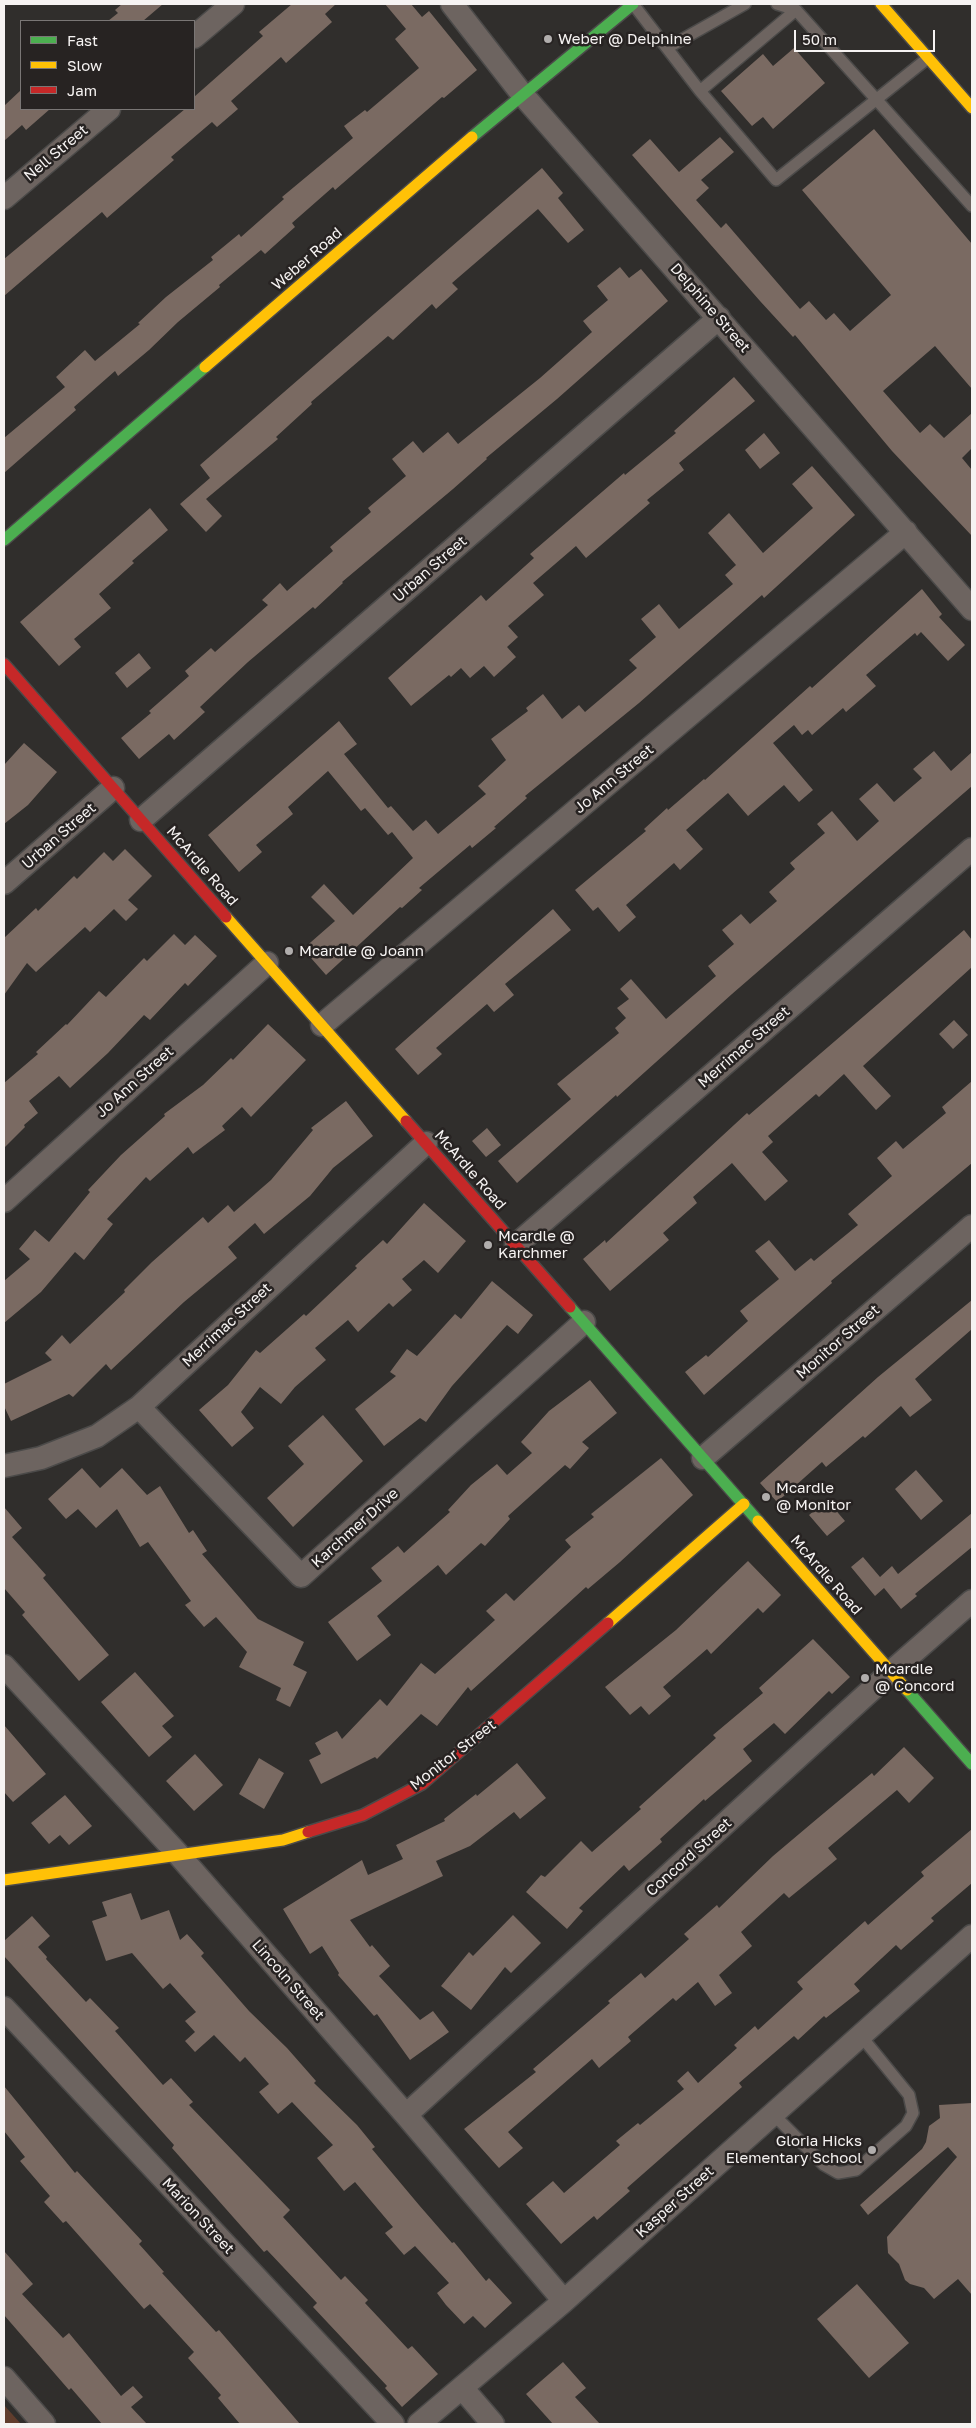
<!DOCTYPE html>
<style>
body{margin:0}
#map{position:relative;width:976px;height:2428px;overflow:hidden;background:#302e2c;font-family:"Golos Text",sans-serif}
canvas{display:block}
.frame{position:absolute;inset:0;border:5px solid #f6f3f2;pointer-events:none}
.legend{position:absolute;left:20px;top:20px;width:175px;height:90px;box-sizing:border-box;background:#272322;border:1px solid #7a7675;margin:0;padding:6px 9px;list-style:none;font-size:15px;color:#f6f3f2}
.legend li{display:flex;align-items:center;gap:10px;height:25px}
.legend b{width:25px;border:1px solid #7a7675}
.scale{position:absolute;left:794px;top:30px;width:141px;height:22px;box-sizing:border-box;border:2px solid #f6f3f2;border-top:0;padding-left:6px;font-size:15px;line-height:18px;white-space:nowrap;color:#f6f3f2;-webkit-text-stroke:4px #272322;paint-order:stroke}
</style>
<div id="map">
<canvas width="976" height="2428"></canvas>
<div class="frame"></div>
<ul class="legend">
<li><b style="height:6px;background:#4caf50"></b>Fast</li>
<li><b style="height:6px;background:#ffc107"></b>Slow</li>
<li><b style="height:6px;background:#c62828"></b>Jam</li>
</ul>
<div class="scale">50 m</div>
</div>
<script>
const g = document.querySelector('canvas').getContext('2d');
g.lineJoin = 'round';
function fillPath(path, color) {
  g.fillStyle = color;
  g.fill(path, 'evenodd');
}
function shape(rows) {
  const path = new Path2D();
  for (const r of rows) {
    path.moveTo(r[0], r[1]);
    for (let i = 2; i < r.length; i += 2) path.lineTo(r[i], r[i + 1]);
  }
  return path;
}
function trace(path, color, width, dash) {
  g.strokeStyle = color;
  g.lineWidth = width;
  g.lineCap = dash ? 'butt' : 'round';
  g.setLineDash(dash || []);
  g.stroke(path);
}
function label(font, color, halo, rows, align = 'center') {
  g.font = font + ' "Golos Text",sans-serif';
  g.lineWidth = 5;
  g.setLineDash([]);
  g.textBaseline = 'middle';
  g.strokeStyle = halo;
  g.fillStyle = color;
  for (const [text, x, y, turn = 0] of rows) {
    g.save();
    g.translate(x, y);
    g.rotate((+turn || 0) * Math.PI / 180);
    g.textAlign = isNaN(turn) ? turn : align;
    if (halo) g.strokeText(text, 0, 0);
    g.fillText(text, 0, 0);
    g.restore();
  }
}
const green = shape([
 [4,2405,21,2424,4,2424]
]);
const building = shape([
 [122,4,163,4,143,21,108,21,118,13,115,10],
 [292,4,336,4,325,14,332,22,286,63,281,57,231,101,238,109,217,127,212,122,171,157,174,160,107,218,102,212,4,296,4,259,185,109,194,109,194,97,263,36,259,32],
 [385,4,411,4,422,17,429,11,477,70,444,98,442,97,335,190,333,187,292,223,295,227,265,254,261,250,219,285,220,287,178,322,149,350,118,376,115,371,74,407,76,410,4,473,4,438,65,387,56,377,85,350,95,361,140,324,138,323,166,297,213,260,211,257,239,234,241,237,284,199,282,197,353,138,344,126,365,110,367,112,419,68,395,39,406,29],
 [794,48,825,83,773,129,763,117,752,126,721,91,763,54,773,66],
 [21,90,21,109,50,109,26,130,22,125,4,141,4,106],
 [874,129,972,244,972,389,935,346,883,391,920,433,930,424,944,438,972,413,972,448,962,458,972,470,972,536,892,451,795,335,793,337,760,301,632,155,650,139,679,172,720,137,734,152,701,180,709,188,696,200,721,228,726,223,800,309,809,301,826,320,834,313,850,331,891,295,802,190],
 [542,168,563,193,558,198,584,230,568,243,538,209,452,283,458,289,436,309,432,304,393,340,388,336,311,402,312,404,276,437,278,439,206,499,222,516,206,532,180,504,210,478,200,465],
 [620,267,629,278,641,269,668,301,557,399,486,458,487,459,453,489,342,582,343,583,315,609,313,607,248,662,200,707,205,712,174,740,169,734,139,759,121,738,151,713,149,711,189,676,185,671,211,648,215,652,268,605,262,600,280,583,287,591,333,551,330,547,371,512,368,508,406,476,392,459,413,441,423,453,448,432,458,444,540,378,592,332,583,321,608,300,597,286],
 [734,377,755,401,679,463,684,470,647,500,650,503,586,558,576,546,533,583,544,595,508,626,518,637,507,647,516,657,494,677,484,666,470,678,461,668,451,677,449,675,411,706,388,678,481,595,486,601,534,558,530,554,624,473,625,475,676,433,674,431],
 [764,433,780,453,760,469,745,450],
 [812,466,855,515,764,598,762,595,639,703,525,796,527,798,494,827,496,828,472,848,470,845,419,888,422,890,402,908,400,907,326,975,303,949,335,921,311,897,324,884,353,915,413,858,392,832,388,835,365,808,361,811,328,771,288,807,293,814,256,845,262,852,239,872,208,835,339,721,357,744,344,754,388,808,391,806,413,831,426,820,438,834,486,794,478,786,506,760,491,739,528,711,526,708,543,694,562,719,579,705,585,712,637,668,629,660,656,637,641,619,659,604,679,629,733,584,725,575,736,565,708,533,729,513,763,553,813,508,792,484],
 [150,508,168,530,132,561,134,563,99,594,111,608,74,639,81,647,59,666,20,622],
 [922,589,942,614,939,617,965,645,948,661,921,632,917,636,915,633,866,675,876,686,846,712,843,708,812,735,808,730,802,735,794,725,773,743,813,790,799,802,784,785,748,816,728,793,686,830,703,849,680,870,674,863,626,905,636,917,619,932,598,907,593,911,575,890,646,831,644,829,667,808,668,810,704,779,705,780,810,686,812,688],
 [139,653,151,668,127,688,115,673],
 [24,743,57,772,28,805,4,824,4,765],
 [934,751,951,771,972,752,972,786,732,994,617,1097,616,1095,517,1183,498,1161,571,1099,557,1084,619,1033,615,1028,626,1018,617,1008,629,999,620,989,631,979,666,1019,716,976,708,966,734,944,722,930,741,914,750,924,777,901,769,892,795,869,790,863,825,833,817,824,832,811,857,841,879,821,859,799,877,783,894,802,922,778,913,769],
 [125,849,152,876,128,900,138,909,126,921,114,909,90,932,85,927,36,972,27,963,4,995,4,938,36,908,38,911,74,876,77,879,104,852,113,861],
 [553,909,571,930,505,984,514,995,494,1012,487,1004,436,1048,442,1054,418,1075,395,1049],
 [964,930,972,940,972,967,863,1066,891,1096,876,1110,844,1074,819,1097,816,1094,768,1136,773,1142,762,1152,788,1181,765,1201,732,1163,693,1197,697,1203,663,1233,669,1240,610,1291,583,1259,605,1240,606,1243,747,1113,749,1115],
 [174,934,185,945,195,935,217,956,188,986,185,983,150,1020,144,1015,108,1053,70,1088,59,1076,29,1101,38,1113,24,1125,25,1127,4,1148,4,1083,38,1054,36,1052,66,1024,67,1025,99,991,106,997,144,958,147,961],
 [954,1020,968,1035,953,1049,939,1034],
 [268,1024,306,1060,251,1117,242,1107,222,1126,225,1130,193,1154,188,1147,150,1181,146,1177,107,1219,113,1224,84,1260,75,1252,41,1292,4,1323,4,1281,30,1259,19,1249,35,1230,49,1242,90,1192,88,1190,121,1155,165,1116,164,1114,203,1085,231,1058,233,1060],
 [972,1081,972,1163,831,1281,832,1283,704,1395,685,1372,706,1355,708,1357,748,1321,740,1311,779,1279,755,1251,769,1240,795,1271,811,1258,814,1261,858,1225,848,1214,892,1176,877,1158,896,1141,903,1149,946,1113,942,1107],
 [346,1101,373,1136,333,1168,310,1196,264,1234,255,1223,228,1247,237,1258,184,1302,111,1370,106,1364,73,1397,69,1394,11,1421,4,1406,4,1384,52,1360,45,1353,62,1335,70,1344,125,1292,124,1290,152,1262,203,1217,208,1223,228,1205,234,1212,271,1180,313,1130,311,1128],
 [487,1128,501,1145,486,1157,472,1141],
 [424,1203,466,1241,438,1273,424,1260,402,1279,412,1290,393,1307,389,1303,358,1332,348,1320,315,1348,326,1360,295,1387,281,1404,260,1387,241,1412,254,1428,232,1447,199,1410,228,1385,256,1350,260,1353,304,1314,306,1316,357,1268,355,1266,383,1240,387,1244],
 [492,1281,533,1315,518,1334,507,1325,452,1386,426,1422,420,1418,384,1446,355,1409,396,1376,390,1372,407,1349,417,1356,455,1314,461,1319],
 [972,1300,972,1329,915,1379,932,1400,910,1417,901,1406,865,1438,863,1436,826,1467,822,1462,777,1502,760,1483,878,1377],
 [590,1380,617,1413,582,1442,589,1448,570,1469,565,1465,508,1516,510,1519,485,1546,481,1543,446,1575,438,1565,377,1616,391,1635,357,1661,328,1622,382,1581,371,1568,398,1546,404,1553,450,1512,448,1510,471,1485,497,1464,507,1475,532,1453,521,1442,549,1411],
 [323,1415,363,1461,293,1527,267,1498,304,1464,288,1446],
 [661,1458,693,1495,620,1562,588,1589,586,1587,471,1691,468,1687,437,1726,421,1714,377,1759,375,1757,321,1784,309,1760,321,1754,315,1743,337,1731,342,1739,380,1699,387,1706,421,1663,435,1674,495,1620,486,1611,506,1593,514,1601,571,1547,565,1540,594,1517,591,1514],
 [82,1468,100,1488,122,1468,147,1495,160,1486,189,1533,193,1530,207,1551,202,1554,258,1619,304,1642,293,1665,307,1672,290,1707,276,1700,281,1688,239,1667,247,1652,216,1617,204,1627,185,1605,191,1601,148,1542,140,1547,117,1509,96,1528,78,1509,66,1519,48,1499],
 [916,1470,943,1501,921,1520,895,1489],
 [827,1500,845,1521,827,1536,809,1515],
 [4,1507,22,1528,12,1537,46,1575,43,1578,109,1655,79,1681,22,1615,25,1612,4,1588],
 [972,1513,972,1547,915,1594,917,1596,901,1609,884,1588,875,1596,851,1567,863,1557,880,1577,892,1566,898,1574],
 [748,1561,781,1595,763,1613,758,1608,711,1654,707,1649,663,1687,671,1696,649,1715,641,1706,630,1715,605,1687,676,1630],
 [813,1639,850,1677,832,1694,829,1691,785,1734,774,1723,743,1749,752,1761,705,1801,704,1799,660,1839,662,1842,629,1871,624,1865,579,1908,583,1911,567,1929,526,1892,541,1875,545,1877,581,1841,592,1852,641,1809,639,1807,716,1738,713,1735,763,1693,759,1688],
 [135,1672,174,1716,162,1726,172,1737,149,1757,101,1702],
 [4,1725,46,1774,13,1802,4,1792],
 [904,1747,934,1778,909,1803,897,1790,828,1848,837,1859,789,1898,784,1893,741,1932,752,1946,719,1975,732,1993,715,2006,698,1982,676,2001,673,1998,628,2037,631,2041,599,2068,592,2059,508,2132,523,2148,499,2168,464,2129,536,2072,533,2069,610,2003,608,2001,641,1973,645,1978,689,1939,684,1934,717,1905,719,1908,773,1856,818,1818,872,1773,874,1776],
 [195,1754,223,1785,194,1811,166,1781],
 [259,1758,284,1773,264,1809,239,1794],
 [517,1763,546,1798,520,1819,514,1812,470,1846,436,1861,443,1876,350,1920,370,1947,372,1945,390,1966,379,1976,420,2020,433,2011,449,2032,410,2060,377,2014,374,2016,338,1975,339,1973,322,1946,310,1954,283,1909,362,1860,368,1875,403,1859,396,1845,445,1821,444,1819,476,1794,477,1796],
 [65,1795,92,1826,69,1845,60,1835,49,1844,31,1823],
 [972,1829,972,1883,931,1918,934,1921,901,1950,896,1945,854,1984,860,1991,826,2018,824,2016,798,2040,794,2036,739,2083,742,2087,627,2188,630,2191,597,2220,594,2216,561,2244,526,2204,553,2181,564,2193,620,2145,616,2141,638,2123,640,2125,684,2089,677,2081,688,2071,698,2083,737,2048,734,2045,755,2026,758,2030,803,1989,797,1982,865,1921,868,1925,924,1876,921,1872],
 [131,1893,141,1920,169,1910,180,1940,187,1934,204,1953,201,1956,249,2011,287,2048,316,2081,314,2083,357,2125,375,2147,372,2149,419,2205,452,2243,454,2242,486,2281,489,2278,512,2303,485,2328,473,2316,464,2324,446,2305,437,2293,449,2283,415,2246,404,2255,385,2233,393,2227,355,2182,344,2191,317,2158,333,2145,292,2102,278,2114,259,2092,269,2084,245,2057,240,2062,214,2035,195,2052,185,2041,195,2032,185,2021,196,2012,170,1983,163,1989,132,1953,106,1961,92,1921,107,1916,102,1902],
 [513,1915,541,1943,511,1973,505,1967,471,2010,441,1986,469,1952,473,1956],
 [32,1916,50,1936,38,1947,47,1957,46,1959,86,2002,90,1998,119,2028,115,2031,163,2085,171,2078,193,2102,189,2105,290,2210,283,2217,341,2280,345,2276,368,2300,365,2303,408,2349,412,2346,438,2374,402,2407,385,2388,387,2386,313,2307,317,2303,267,2250,264,2252,172,2148,174,2145,4,1956,4,1941],
 [4,2086,75,2173,77,2171,142,2241,139,2244,164,2272,162,2273,216,2332,219,2330,300,2424,240,2424,218,2398,221,2395,188,2358,194,2352,150,2304,144,2309,66,2221,63,2223,44,2202,50,2196,20,2161,25,2157,4,2131],
 [972,2103,972,2295,958,2279,934,2299,924,2288,910,2284,905,2280,899,2264,888,2253,887,2237,957,2157,948,2147,868,2215,860,2205,922,2149,926,2142,929,2126,940,2118,939,2105],
 [4,2251,33,2284,22,2294,63,2338,69,2333,121,2396,133,2386,143,2397,131,2407,147,2424,102,2424,71,2388,69,2390,4,2315],
 [857,2284,909,2343,869,2378,817,2319],
 [563,2362,586,2388,575,2397,600,2424,553,2424,526,2394]
]);
const lane = shape([
 [633,4,700,91,776,180,928,58],
 [777,4,796,10,972,206],
 [667,48,745,4],
 [700,91,796,10],
 [773,2114,824,2165,838,2173,856,2170,906,2126,913,2113,909,2095,861,2036]
]);
const street = shape([
 [452,4,522,94,972,609],
 [194,37,233,4],
 [4,198,109,109],
 [141,820,719,318],
 [4,883,113,788],
 [322,1025,906,532],
 [4,1201,267,963],
 [516,1245,972,849],
 [139,1407,301,1576,584,1322],
 [703,1458,972,1226],
 [4,1466,41,1458,97,1436,139,1407,426,1143],
 [4,1666,178,1854,406,2115,564,2301],
 [4,2008,393,2424],
 [406,2115,891,1672,972,1601],
 [4,2378,44,2424],
 [463,2389,493,2424],
 [419,2424,564,2301,972,1936]
]);
const fast = shape([
 [472,137,633,4],
 [4,540,205,367],
 [570,1307,758,1521],
 [907,1690,972,1764]
]);
const slow = shape([
 [881,4,972,108],
 [205,367,472,137],
 [226,917,406,1121],
 [758,1521,907,1690],
 [608,1623,744,1504],
 [4,1880,283,1840,308,1832]
]);
const jam = shape([
 [4,664,226,917],
 [406,1121,570,1307],
 [308,1832,363,1815,422,1784,608,1623]
]);
const markers = [
 [548,39,5,"#b1aead"],
 [289,951,5,"#b1aead"],
 [488,1245,5,"#b1aead"],
 [766,1497,5,"#b1aead"],
 [865,1678,5,"#b1aead"],
 [872,2150,5,"#b1aead"]
];
const poiNames = [
 ["Weber @ Delphine",558,39],
 ["Mcardle @ Joann",299,951],
 ["Mcardle @",498,1236],
 ["Karchmer",498,1253],
 ["Mcardle",776,1488],
 ["@ Monitor",776,1505],
 ["Mcardle",875,1669],
 ["@ Concord",875,1686],
 ["Gloria Hicks",862,2141,"right"],
 ["Elementary School",862,2158,"right"]
];
const streetNames = [
 ["Nell Street",56,153,-40],
 ["Weber Road",307,259,-41],
 ["Delphine Street",710,308,49],
 ["Urban Street",430,569,-41],
 ["Jo Ann Street",614,779,-40],
 ["Urban Street",59,836,-41],
 ["McArdle Road",202,866,49],
 ["Merrimac Street",744,1047,-41],
 ["Jo Ann Street",135,1082,-42],
 ["McArdle Road",470,1170,49],
 ["Merrimac Street",227,1325,-43],
 ["Monitor Street",838,1342,-41],
 ["Karchmer Drive",355,1528,-42],
 ["McArdle Road",826,1575,49],
 ["Monitor Street",453,1755,-38],
 ["Concord Street",689,1857,-42],
 ["Lincoln Street",288,1980,49],
 ["Kasper Street",675,2202,-42],
 ["Marion Street",198,2216,47]
];
fillPath(green, '#603d2d');
fillPath(building, '#7a6a62');
trace(lane, '#4b4a49', 14);
trace(street, '#4b4a49', 25);
trace(fast, '#4b4a49', 14);
trace(slow, '#4b4a49', 14);
trace(jam, '#4b4a49', 14);
trace(lane, '#6d6460', 11);
trace(street, '#6d6460', 22);
trace(fast, '#4caf50', 11);
trace(slow, '#ffc107', 11);
trace(jam, '#c62828', 11);
for (const [x, y, r, color] of markers) {
  const dot = new Path2D();
  dot.arc(x, y, r, 0, 2 * Math.PI);
  g.fillStyle = color;
  g.fill(dot);
  trace(dot, '#272322', 2);
}
label('15px', '#f6f3f2', '#272322', poiNames, 'left');
label('15px', '#f6f3f2', '#272322', streetNames);
</script>
